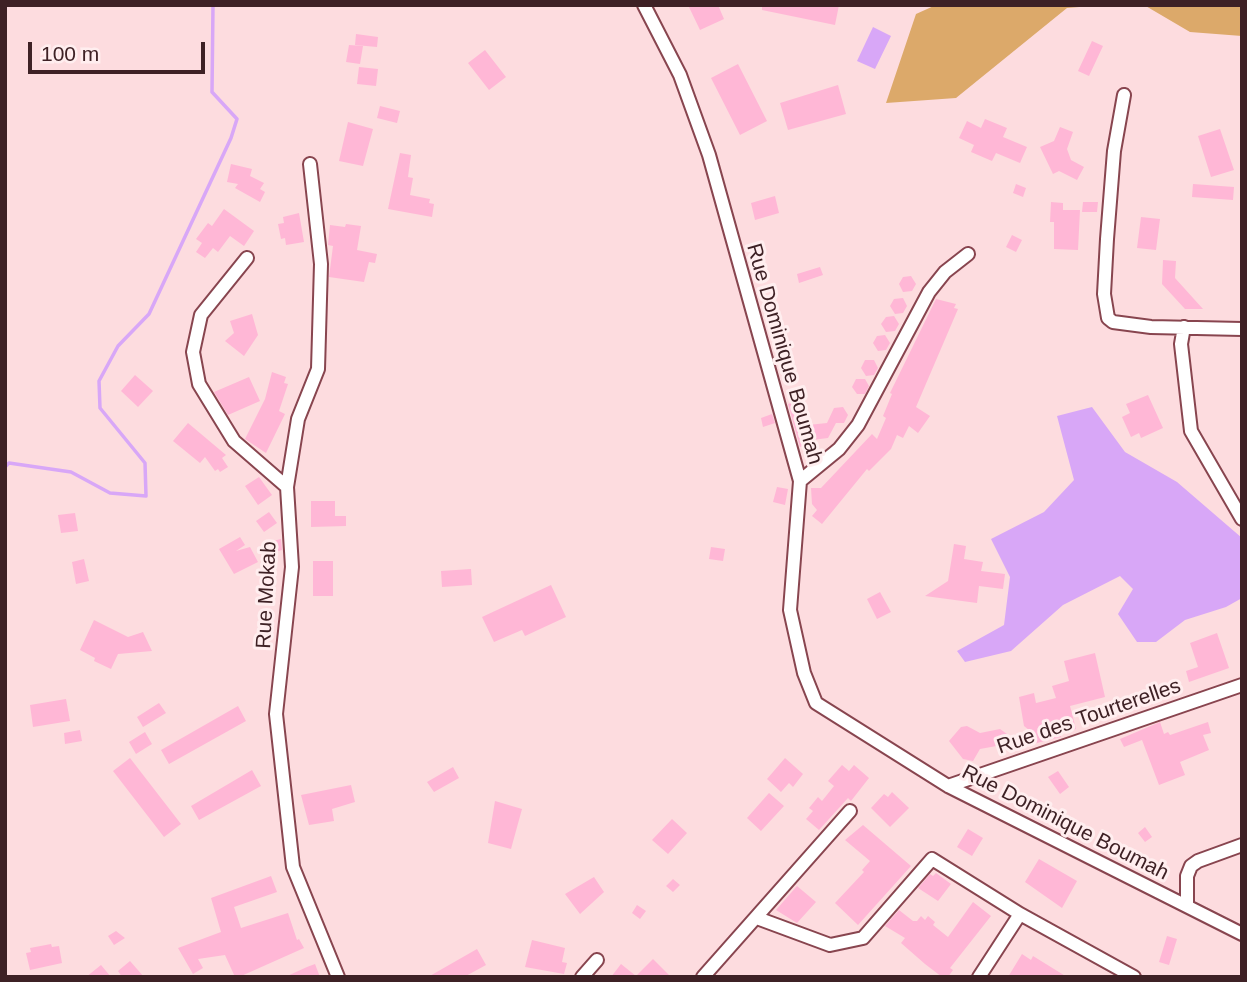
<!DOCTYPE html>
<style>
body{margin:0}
#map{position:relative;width:1247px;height:982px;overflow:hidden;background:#fddcdf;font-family:Helvetica,sans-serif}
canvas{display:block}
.frame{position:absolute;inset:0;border:7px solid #3e2125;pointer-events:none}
.scale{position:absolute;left:28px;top:42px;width:177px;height:32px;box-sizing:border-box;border:4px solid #3e2125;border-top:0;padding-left:9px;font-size:21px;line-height:24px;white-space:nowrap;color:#3e2125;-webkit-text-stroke:5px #ffeeef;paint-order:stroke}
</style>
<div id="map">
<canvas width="1247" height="982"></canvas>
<div class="frame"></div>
<div class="scale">100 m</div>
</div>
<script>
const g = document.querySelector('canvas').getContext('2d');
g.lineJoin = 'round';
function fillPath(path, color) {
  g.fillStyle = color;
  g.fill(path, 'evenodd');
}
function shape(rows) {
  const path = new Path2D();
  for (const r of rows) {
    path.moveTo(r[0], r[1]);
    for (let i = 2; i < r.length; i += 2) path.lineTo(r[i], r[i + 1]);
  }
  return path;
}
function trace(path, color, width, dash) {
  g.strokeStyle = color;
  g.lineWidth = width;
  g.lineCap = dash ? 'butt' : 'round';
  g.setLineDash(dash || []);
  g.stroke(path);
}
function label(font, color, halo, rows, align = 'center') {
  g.font = font + ' Helvetica,sans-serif';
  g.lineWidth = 6;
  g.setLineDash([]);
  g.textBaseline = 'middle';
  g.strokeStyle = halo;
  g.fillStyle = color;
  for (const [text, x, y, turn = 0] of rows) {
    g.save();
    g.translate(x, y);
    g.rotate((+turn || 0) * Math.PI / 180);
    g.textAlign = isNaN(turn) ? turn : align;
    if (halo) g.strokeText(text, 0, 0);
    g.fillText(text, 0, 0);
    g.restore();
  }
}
const green = shape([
 [936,5,1104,5,1067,8,956,98,886,103,916,14],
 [1144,5,1242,5,1242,36,1190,32]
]);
const water = shape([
 [873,27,891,36,875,69,857,61],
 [1092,407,1125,452,1177,482,1242,538,1242,598,1226,607,1185,620,1156,642,1137,642,1118,614,1133,589,1120,576,1063,605,1011,651,965,662,957,651,1004,625,1010,577,991,539,1044,512,1074,480,1057,416]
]);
const stream = shape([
 [5,467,9,463,71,472,110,493,146,496,145,463,100,408,99,381,118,346,149,314,231,138,237,119,212,92,213,5]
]);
const building = shape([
 [688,5,718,5,724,19,700,30],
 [762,5,839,5,835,25,762,10],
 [356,34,378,37,377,47,355,45],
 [1092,41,1103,46,1089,76,1078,71],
 [349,45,363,46,360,64,346,62],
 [485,50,506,77,489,90,468,63],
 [738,64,767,121,740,135,711,78],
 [359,67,378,69,376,86,357,84],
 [838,85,846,114,788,130,780,103],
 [380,106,400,111,397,123,377,118],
 [985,119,1007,128,1003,137,1027,147,1020,163,996,153,992,161,971,152,974,145,959,138,967,121,981,128],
 [348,122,373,129,363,166,339,161],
 [1060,127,1073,132,1067,149,1071,160,1084,167,1077,180,1059,171,1053,174,1040,147,1054,141],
 [1220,129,1234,170,1211,177,1198,136],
 [400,153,411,155,408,177,413,178,410,195,430,199,429,203,434,204,432,217,388,209],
 [231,164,252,169,250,176,264,183,260,189,265,192,260,202,235,188,238,184,227,182],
 [1016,184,1026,188,1023,197,1013,193],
 [1193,184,1234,187,1233,200,1192,197],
 [775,196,779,213,755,220,751,203],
 [1051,202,1063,203,1063,210,1080,210,1078,250,1054,249,1054,222,1050,222],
 [1083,202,1098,202,1097,212,1082,212],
 [224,209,254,231,244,246,230,236,218,252,213,248,205,258,196,252,202,243,196,239,208,223,212,226],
 [299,213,304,242,286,245,285,238,281,239,278,224,284,223,283,217],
 [1141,217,1160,219,1156,250,1137,248],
 [346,224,361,226,357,250,377,254,375,263,369,262,364,282,329,277,333,246,328,245,330,225,345,227],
 [1012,235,1022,240,1016,252,1006,247],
 [1163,260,1176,261,1175,278,1203,309,1185,309,1162,284],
 [820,267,823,275,799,283,797,274],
 [911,276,916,284,912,291,903,292,899,284,903,277],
 [903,298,907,306,903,313,895,314,890,306,894,299],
 [936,299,956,304,954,308,958,309,916,407,930,416,918,433,909,426,903,438,897,435,891,449,869,471,867,469,822,524,812,516,817,510,812,504,811,488,821,488,872,434,877,439,886,418,883,416,892,394,890,393],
 [252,314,258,335,244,356,225,341,234,333,230,321],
 [894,316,899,324,895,331,886,332,881,324,886,317],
 [885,335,890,343,886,350,878,351,873,343,877,336],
 [865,360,874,360,878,368,874,375,866,376,861,368],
 [272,372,286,377,284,383,288,384,279,411,285,414,266,453,245,439,265,399],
 [135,375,153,391,138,407,121,391],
 [249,377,260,401,228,415,214,392],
 [856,379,865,379,869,386,865,394,857,394,852,387],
 [1148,395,1163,428,1141,438,1139,433,1131,437,1122,417,1130,413,1126,404],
 [800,400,808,425,827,423,834,408,843,407,848,415,844,423,836,423,828,438,812,440,813,443,800,447,788,404],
 [772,414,775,423,763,427,761,418],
 [188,423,226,455,222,458,228,467,220,472,218,469,215,471,205,457,200,463,173,441],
 [259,477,272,495,258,505,245,486],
 [777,487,788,489,785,505,773,502],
 [311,501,335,501,335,516,346,516,346,526,311,527],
 [269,512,277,523,264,532,256,521],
 [75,513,78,531,61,533,58,515],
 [240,537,245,545,236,551,250,547,258,562,234,574,219,549],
 [281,539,282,550,272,553,269,542],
 [954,544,966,546,964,559,983,562,981,571,1005,574,1003,589,979,586,977,603,925,596,948,581],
 [711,547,725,549,723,561,709,559],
 [84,559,89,581,76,584,72,562],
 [313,561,333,561,333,596,313,596],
 [471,569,472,585,442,587,441,571],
 [551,585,566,617,525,636,522,630,494,642,482,617],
 [880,592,891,612,877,619,867,599],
 [94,620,128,637,143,632,152,651,118,654,111,669,94,661,95,658,80,650],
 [1217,633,1229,668,1189,682,1186,671,1198,667,1190,643],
 [1095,653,1105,697,1070,706,1076,729,1060,733,1061,737,1033,744,1029,730,1024,726,1019,697,1034,693,1036,703,1056,698,1052,686,1069,681,1064,661],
 [66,699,70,721,33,727,30,705],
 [159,703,166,713,143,727,137,717],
 [238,706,246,721,169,764,161,750],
 [1160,722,1164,734,1168,732,1170,735,1208,722,1211,733,1203,735,1209,750,1180,762,1185,775,1159,785,1142,740,1124,747,1120,739],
 [967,726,980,733,1000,729,1007,734,1008,740,1002,745,980,749,973,761,963,759,949,741,961,727],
 [80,730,82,741,65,744,64,733],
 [145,732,152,744,136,754,129,742],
 [130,758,181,824,164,837,113,771],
 [785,758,803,774,793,787,789,783,781,792,767,779],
 [842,765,849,771,854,765,869,778,851,801,848,798,819,830,806,819,813,811,809,808,818,797,822,801,834,786,828,781],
 [453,767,459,778,434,792,427,782],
 [252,770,261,786,199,820,191,806],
 [1058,771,1069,787,1060,794,1048,777],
 [351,785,355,802,332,809,334,821,309,825,301,795],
 [892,792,909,808,890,827,871,808,884,794,888,797],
 [769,793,784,806,761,831,747,818],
 [495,801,522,809,511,849,488,843],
 [672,819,687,833,668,854,652,840],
 [863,825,911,866,858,925,835,903,864,872,862,870,870,861,845,840],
 [1145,827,1152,837,1145,842,1138,833],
 [968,829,983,838,972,856,957,847],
 [1039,859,1077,881,1062,908,1025,882],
 [936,873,951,884,938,901,918,888,930,874,933,876],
 [271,876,277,892,234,907,241,928,288,913,297,940,299,939,304,948,239,977,235,977,225,955,198,959,203,968,193,974,178,948,221,932,211,898],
 [594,877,604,892,580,914,565,894],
 [673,879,680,885,673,892,666,886],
 [797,886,816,902,797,923,776,910],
 [973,902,991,916,950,968,953,970,948,977,942,977,925,964,901,943,905,938,885,926,899,910,913,921,917,921,921,916,925,920,928,916,935,922,933,925,948,937],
 [637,905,646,911,640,919,632,913],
 [116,931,125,938,114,945,108,936],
 [1167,936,1177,939,1169,965,1159,962],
 [532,940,565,948,562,962,567,963,564,974,525,967],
 [51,944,52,947,59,946,62,963,30,970,26,953,31,952,30,948],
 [477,949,486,965,464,977,428,977],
 [1022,954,1031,960,1033,956,1067,977,1008,977],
 [653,959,671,977,611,977,621,964,636,976],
 [130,961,144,977,122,977,118,971],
 [315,964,320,977,285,977,307,967],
 [101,965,111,977,86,977]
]);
const minor = shape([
 [644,5,680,75,709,155,800,481,790,610,804,673,816,703,948,786,1242,934],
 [1124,95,1114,151,1107,239,1104,294,1108,318,1113,322,1151,327,1242,329],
 [247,258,201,315,193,352,199,384,234,441,287,487,292,567,276,714,293,867,338,977],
 [1184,327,1181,344,1191,431,1242,519],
 [800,481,839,449,858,425,929,292,945,272,968,254],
 [287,487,298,419,318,369,321,264,310,164],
 [948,786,1242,685],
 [1187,905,1187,876,1191,866,1198,861,1242,845],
 [757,918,830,945,863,938,932,859,1020,914,1134,977],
 [582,977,597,960],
 [703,977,850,811],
 [979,977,1020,914]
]);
const streetNames = [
 ["Rue Dominique Boumah",784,354,74],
 ["Rue Mokab",267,595,-87],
 ["Rue des Tourterelles",1089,717,-19],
 ["Rue Dominique Boumah",1065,823,27]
];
fillPath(green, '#dca96a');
fillPath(water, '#d8a7f7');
trace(stream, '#d8a7f7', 3.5);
fillPath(building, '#ffb7d6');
trace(minor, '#88454f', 16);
trace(minor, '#fff', 12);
label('21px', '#3e2125', '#ffeeef', streetNames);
</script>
